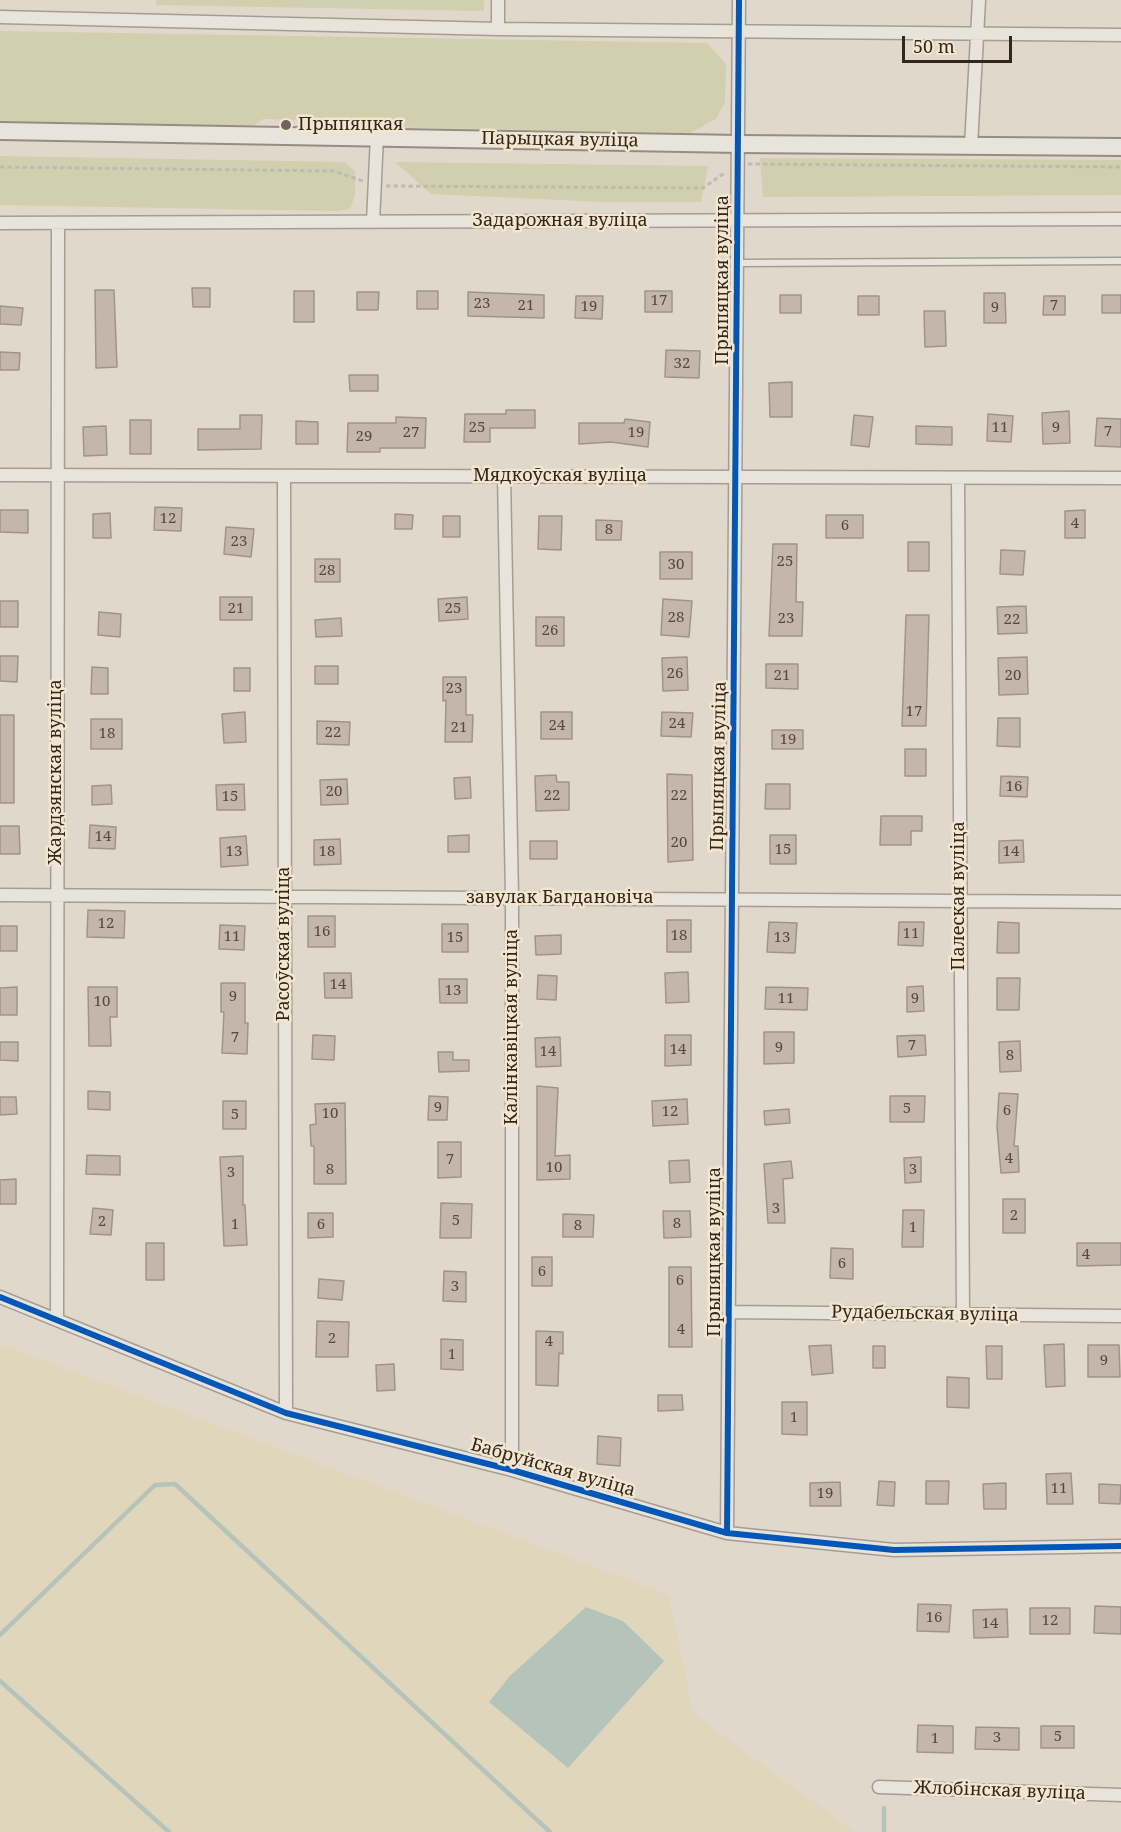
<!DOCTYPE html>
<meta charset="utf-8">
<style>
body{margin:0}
#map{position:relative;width:1121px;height:1832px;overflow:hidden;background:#e0d8ca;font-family:"Noto Serif",serif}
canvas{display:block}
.scale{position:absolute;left:902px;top:36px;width:110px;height:27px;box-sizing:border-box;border:3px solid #32261d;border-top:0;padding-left:8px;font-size:18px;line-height:21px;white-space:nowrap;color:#32261d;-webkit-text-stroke:4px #f2e6cf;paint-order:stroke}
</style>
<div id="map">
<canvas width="1121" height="1832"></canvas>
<div class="scale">50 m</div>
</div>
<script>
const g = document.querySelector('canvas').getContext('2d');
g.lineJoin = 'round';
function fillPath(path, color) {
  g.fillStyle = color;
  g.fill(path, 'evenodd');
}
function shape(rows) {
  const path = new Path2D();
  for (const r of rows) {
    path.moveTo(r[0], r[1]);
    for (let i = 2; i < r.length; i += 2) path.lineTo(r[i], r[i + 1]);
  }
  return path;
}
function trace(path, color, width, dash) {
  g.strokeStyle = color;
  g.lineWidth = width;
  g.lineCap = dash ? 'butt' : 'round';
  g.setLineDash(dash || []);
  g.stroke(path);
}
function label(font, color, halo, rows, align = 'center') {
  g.font = font + ' "Noto Serif",serif';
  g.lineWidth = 5;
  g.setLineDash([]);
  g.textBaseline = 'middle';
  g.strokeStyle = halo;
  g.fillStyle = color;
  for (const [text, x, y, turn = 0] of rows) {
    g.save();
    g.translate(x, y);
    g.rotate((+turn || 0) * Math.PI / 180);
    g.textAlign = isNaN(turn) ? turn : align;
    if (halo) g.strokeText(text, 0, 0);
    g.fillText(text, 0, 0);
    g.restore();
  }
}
const farmland = shape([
 [0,1344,669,1595,693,1713,854,1832,0,1832]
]);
const green = shape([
 [156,0,484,0,484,11,156,5],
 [0,31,707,43,726,64,725,102,716,119,690,133,322,126,311,120,263,119,253,126,0,122],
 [0,156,344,162,355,171,355,195,350,209,337,211,0,205],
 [760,158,1121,160,1121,195,763,197],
 [395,162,708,166,701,202,603,202,431,194]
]);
const water = shape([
 [586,1607,623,1621,664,1661,568,1768,489,1702,510,1676]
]);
const stream = shape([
 [0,1635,155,1485,175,1484,550,1832],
 [0,1681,169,1832],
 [884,1832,884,1808]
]);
const building = shape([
 [192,288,210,288,210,307,193,307,192,288],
 [95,290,114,290,117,367,96,368,95,290],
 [294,291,314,291,314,322,294,322,294,291],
 [417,291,438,291,438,309,417,309,417,291],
 [645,291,672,291,672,312,645,312,645,291],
 [357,292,379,292,378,310,357,310,357,292],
 [468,292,544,295,544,318,468,316,468,292],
 [984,293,1005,293,1006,323,984,323,984,293],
 [780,295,801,295,801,313,780,313,780,295],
 [1102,295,1121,295,1121,313,1102,313,1102,295],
 [576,296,603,296,602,319,575,318,576,296],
 [858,296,879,296,879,315,858,315,858,296],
 [1044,296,1065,296,1065,315,1043,315,1044,296],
 [0,306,23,308,21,325,0,324,0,306],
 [924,311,945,311,946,346,925,347,924,311],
 [666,350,700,351,699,378,665,377,666,350],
 [0,352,20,353,19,370,0,370,0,352],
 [349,375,378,375,378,391,350,391,349,375],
 [792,382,792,417,770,417,769,383,792,382],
 [506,410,535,410,535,428,490,428,490,442,464,442,465,414,506,414,506,410],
 [1069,411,1070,443,1043,444,1042,413,1069,411],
 [988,414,1013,416,1011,442,987,441,988,414],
 [240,415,262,415,261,449,198,450,198,429,240,429,240,415],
 [854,415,873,417,869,447,851,445,854,415],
 [396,417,426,418,425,448,380,448,380,452,347,452,348,423,396,423,396,417],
 [1097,418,1121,419,1121,447,1095,446,1097,418],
 [625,419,650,422,648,447,611,442,579,444,579,423,624,423,625,419],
 [130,420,151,420,151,454,130,454,130,420],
 [296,421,318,422,318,444,296,444,296,421],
 [106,426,107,455,84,456,83,427,106,426],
 [916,426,952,427,952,445,916,444,916,426],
 [155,507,182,508,181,531,154,530,155,507],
 [0,510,28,510,28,533,0,532,0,510],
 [1085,510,1085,538,1065,538,1065,511,1085,510],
 [110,513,111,538,93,538,93,514,110,513],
 [395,514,413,515,412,529,395,529,395,514],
 [826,515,863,515,863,538,826,538,826,515],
 [443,516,460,516,460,537,443,537,443,516],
 [539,516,562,516,561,550,538,549,539,516],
 [596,520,622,521,621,540,596,540,596,520],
 [226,527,254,529,251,557,224,554,226,527],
 [908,542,929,542,929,571,908,571,908,542],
 [773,544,797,544,796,602,803,602,802,636,769,636,773,544],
 [1001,550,1025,551,1023,575,1000,574,1001,550],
 [660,552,692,552,692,579,660,579,660,552],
 [315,559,340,559,340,582,315,582,315,559],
 [220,597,252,597,252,620,220,620,220,597],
 [467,597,468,619,439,621,438,599,467,597],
 [663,599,692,601,689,637,661,635,663,599],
 [0,601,18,601,18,627,0,627,0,601],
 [1026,606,1027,633,998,634,997,607,1026,606],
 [99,612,121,614,120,637,98,635,99,612],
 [906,615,929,615,926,726,902,726,906,615],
 [536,617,564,617,564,646,536,646,536,617],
 [341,618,342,636,316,637,315,620,341,618],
 [0,656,18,656,17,682,0,681,0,656],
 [687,657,688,690,663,691,662,658,687,657],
 [1027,657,1028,694,999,695,998,658,1027,657],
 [766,664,798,664,798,689,766,688,766,664],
 [315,666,338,666,338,684,315,684,315,666],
 [92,667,108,668,108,694,91,694,92,667],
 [234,668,250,668,250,691,234,691,234,668],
 [443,677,466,677,466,715,473,715,472,742,445,742,446,700,443,701,443,677],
 [245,712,246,742,224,743,222,714,245,712],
 [541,712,572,712,572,739,541,739,541,712],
 [662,712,693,713,691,737,661,736,662,712],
 [0,715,14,715,14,803,0,803,0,715],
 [998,718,1020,718,1020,747,997,746,998,718],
 [91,719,122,719,122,749,91,749,91,719],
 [317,721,350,722,349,745,317,744,317,721],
 [772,730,803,730,803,749,772,749,772,730],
 [905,749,926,749,926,776,905,776,905,749],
 [667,774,692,775,693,860,668,862,667,774],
 [556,775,557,782,569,782,569,810,536,811,535,776,556,775],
 [1001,776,1028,777,1027,797,1000,796,1001,776],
 [470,777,471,798,455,799,454,778,470,777],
 [347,779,348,804,321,805,320,780,347,779],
 [244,784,245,810,217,810,216,785,244,784],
 [766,784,790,784,790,809,765,809,766,784],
 [111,785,112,804,92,805,92,786,111,785],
 [881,816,922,816,922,831,911,831,911,845,880,845,881,816],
 [90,825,116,827,115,849,89,848,90,825],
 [0,826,19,826,20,854,0,854,0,826],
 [469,835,469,852,448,852,448,836,469,835],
 [770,835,796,835,796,864,770,864,770,835],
 [246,836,248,865,221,867,220,838,246,836],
 [340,839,341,864,314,865,314,840,340,839],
 [1023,840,1024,862,999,863,999,841,1023,840],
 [530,841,557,841,557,859,530,859,530,841],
 [88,910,125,911,124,938,87,937,88,910],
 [308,916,335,916,335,947,308,947,308,916],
 [667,920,691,920,691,952,667,952,667,920],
 [769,922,797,923,795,953,767,952,769,922],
 [899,922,924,922,923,946,898,945,899,922],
 [998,922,1019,923,1019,953,997,953,998,922],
 [442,924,468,924,468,952,442,952,442,924],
 [220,925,245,926,244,950,219,949,220,925],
 [0,926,17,926,17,951,0,951,0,926],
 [561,935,561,954,536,955,535,936,561,935],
 [688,972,689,1002,666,1003,665,973,688,972],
 [324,973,351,973,352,998,325,998,324,973],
 [538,975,557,976,556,1000,537,999,538,975],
 [997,978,1020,978,1019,1010,997,1010,997,978],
 [439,979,467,979,467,1003,440,1003,439,979],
 [221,983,245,983,245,1023,248,1023,247,1054,222,1053,224,1012,221,1012,221,983],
 [923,986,924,1011,907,1012,907,987,923,986],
 [17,987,17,1015,0,1015,0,988,17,987],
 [88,987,117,987,117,1017,110,1017,111,1046,89,1046,88,987],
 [766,987,808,988,807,1010,765,1009,766,987],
 [764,1032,794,1032,794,1063,764,1064,764,1032],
 [313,1035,335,1036,334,1060,312,1059,313,1035],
 [665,1035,691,1035,691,1065,665,1066,665,1035],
 [925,1035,926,1055,898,1057,897,1036,925,1035],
 [560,1037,561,1066,536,1067,535,1038,560,1037],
 [1020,1041,1021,1071,1000,1072,999,1042,1020,1041],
 [0,1042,18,1042,18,1061,0,1060,0,1042],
 [438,1052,453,1052,453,1060,469,1060,469,1071,439,1072,438,1052],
 [537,1086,558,1088,555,1156,570,1155,570,1179,537,1180,537,1086],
 [88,1091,110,1092,110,1110,88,1109,88,1091],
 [999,1093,1018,1094,1014,1146,1018,1146,1019,1172,1001,1173,997,1127,999,1093],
 [429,1096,448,1097,447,1120,428,1120,429,1096],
 [890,1096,925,1096,924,1122,890,1122,890,1096],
 [0,1097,16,1097,17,1114,0,1115,0,1097],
 [687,1099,688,1124,653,1126,652,1101,687,1099],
 [223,1101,246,1101,246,1129,223,1129,223,1101],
 [345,1103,346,1184,314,1184,314,1146,311,1146,310,1125,316,1124,315,1104,345,1103],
 [789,1109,790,1123,765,1125,764,1111,789,1109],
 [438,1142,461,1142,461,1177,438,1178,438,1142],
 [87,1155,120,1156,120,1175,86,1174,87,1155],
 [243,1156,243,1205,245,1205,247,1245,224,1246,220,1157,243,1156],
 [921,1157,921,1182,905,1183,904,1158,921,1157],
 [689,1160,690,1182,670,1183,669,1161,689,1160],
 [791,1161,793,1178,783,1179,785,1223,768,1223,764,1164,791,1161],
 [16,1179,16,1204,0,1204,0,1180,16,1179],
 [1003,1199,1025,1199,1025,1233,1003,1233,1003,1199],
 [441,1203,472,1204,471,1238,440,1238,441,1203],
 [93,1208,113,1210,111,1235,90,1234,93,1208],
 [903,1210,924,1210,923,1247,902,1247,903,1210],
 [663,1211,690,1211,691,1237,664,1238,663,1211],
 [308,1213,333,1213,333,1237,308,1238,308,1213],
 [563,1214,594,1215,593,1237,563,1237,563,1214],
 [146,1243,164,1243,164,1280,146,1280,146,1243],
 [1077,1243,1121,1243,1121,1265,1077,1266,1077,1243],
 [831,1248,853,1249,853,1279,830,1278,831,1248],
 [532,1257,552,1257,552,1286,532,1286,532,1257],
 [669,1267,691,1267,692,1347,669,1347,669,1267],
 [444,1271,466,1272,466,1302,443,1301,444,1271],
 [319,1279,344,1281,342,1300,318,1298,319,1279],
 [317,1321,349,1322,348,1357,316,1357,317,1321],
 [536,1331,563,1332,563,1354,559,1353,558,1386,536,1385,536,1331],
 [441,1339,463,1340,463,1370,441,1369,441,1339],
 [1064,1344,1065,1386,1046,1387,1044,1345,1064,1344],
 [831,1345,833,1373,812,1375,809,1346,831,1345],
 [1088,1345,1119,1345,1120,1377,1088,1377,1088,1345],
 [873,1346,885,1346,885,1368,873,1368,873,1346],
 [986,1346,1002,1346,1002,1379,987,1379,986,1346],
 [394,1364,395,1390,377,1391,376,1365,394,1364],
 [947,1377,969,1378,969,1408,947,1407,947,1377],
 [658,1395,682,1395,683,1410,658,1411,658,1395],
 [782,1402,807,1402,807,1435,782,1434,782,1402],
 [598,1436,621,1438,620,1466,597,1464,598,1436],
 [1071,1473,1073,1504,1047,1504,1046,1474,1071,1473],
 [879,1481,895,1482,894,1506,877,1505,879,1481],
 [926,1481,949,1481,948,1504,926,1504,926,1481],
 [840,1482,841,1506,810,1506,810,1483,840,1482],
 [1006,1483,1006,1509,984,1509,983,1484,1006,1483],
 [1099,1484,1121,1485,1120,1504,1099,1503,1099,1484],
 [918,1604,951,1605,949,1632,917,1631,918,1604],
 [1095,1606,1121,1607,1121,1634,1094,1633,1095,1606],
 [1030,1608,1070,1608,1070,1634,1030,1634,1030,1608],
 [1007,1609,1008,1637,974,1638,973,1610,1007,1609],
 [918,1725,953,1726,953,1753,917,1752,918,1725],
 [1041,1726,1074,1726,1074,1748,1041,1748,1041,1726],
 [976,1727,1019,1728,1019,1750,975,1749,976,1727]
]);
const path = shape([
 [748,164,1121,167],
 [0,167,334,171,363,181],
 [386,186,703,188,726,172]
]);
const lane = shape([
 [738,263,1121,261]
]);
const street = shape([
 [498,0,498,29],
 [0,17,498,29,1121,35],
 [971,146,979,0],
 [373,222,377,136],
 [0,223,1121,219],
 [0,475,1121,478],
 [284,476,286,1413],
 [504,476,512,897,512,1470],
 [958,478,963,1314],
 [0,895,1121,902],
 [0,1297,286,1413,512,1470,727,1533,894,1550,1121,1546],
 [729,1312,1121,1316],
 [57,1320,58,224],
 [727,1533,739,0],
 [879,1787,1121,1795]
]);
const secondary = shape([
 [0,131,739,144,1121,147]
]);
const cycleway = shape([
 [0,1297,286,1413,512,1470,727,1533,894,1550,1121,1546],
 [727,1533,739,0]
]);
const markers = [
 [286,125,6,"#6f645a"]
];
const numberNames = [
 ["17",659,301],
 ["23",482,304],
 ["21",526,306],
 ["7",1054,306],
 ["19",589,307],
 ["9",995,308],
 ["32",682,364],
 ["25",477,428],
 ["11",1000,428],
 ["9",1056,428],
 ["7",1108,432],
 ["27",411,433],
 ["19",636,433],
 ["29",364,437],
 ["12",168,519],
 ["4",1075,524],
 ["6",845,526],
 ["8",609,530],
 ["23",239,542],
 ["25",785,562],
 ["30",676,565],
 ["28",327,571],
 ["21",236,609],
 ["25",453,609],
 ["28",676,618],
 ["23",786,619],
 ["22",1012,620],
 ["26",550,631],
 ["26",675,674],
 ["21",782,676],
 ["20",1013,676],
 ["23",454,689],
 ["17",914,712],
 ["24",677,724],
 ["24",557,726],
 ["21",459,728],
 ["22",333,733],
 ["18",107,734],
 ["19",788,740],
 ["16",1014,787],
 ["20",334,792],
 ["22",552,796],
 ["22",679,796],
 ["15",230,797],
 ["14",103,837],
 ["20",679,843],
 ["15",783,850],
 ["13",234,852],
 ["18",327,852],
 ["14",1011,852],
 ["12",106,924],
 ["16",322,932],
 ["11",911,934],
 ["18",679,936],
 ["11",232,937],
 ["15",455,938],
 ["13",782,938],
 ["14",338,985],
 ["13",453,991],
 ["9",233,997],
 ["11",786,999],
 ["9",915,999],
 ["10",102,1002],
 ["7",235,1038],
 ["7",912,1046],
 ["9",779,1048],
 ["14",678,1050],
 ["14",548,1052],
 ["8",1010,1056],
 ["9",438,1108],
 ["5",907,1109],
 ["6",1007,1111],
 ["12",670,1112],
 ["10",330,1114],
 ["5",235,1115],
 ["4",1009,1159],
 ["7",450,1160],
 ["10",554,1168],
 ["8",330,1170],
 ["3",913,1170],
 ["3",231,1173],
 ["3",776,1209],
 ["2",1014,1216],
 ["5",456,1221],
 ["2",102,1222],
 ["8",677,1224],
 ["1",235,1225],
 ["6",321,1225],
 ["8",578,1226],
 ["1",913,1228],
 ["4",1086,1255],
 ["6",842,1264],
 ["6",542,1272],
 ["6",680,1281],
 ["3",455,1287],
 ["4",681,1330],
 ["2",332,1339],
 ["4",549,1342],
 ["1",452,1355],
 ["9",1104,1361],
 ["1",794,1418],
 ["11",1059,1489],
 ["19",825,1494],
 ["16",934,1618],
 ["12",1050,1621],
 ["14",990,1624],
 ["5",1058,1737],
 ["3",997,1738],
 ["1",935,1739]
];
const poiNames = [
 ["Прыпяцкая",298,125]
];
const streetNames = [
 ["Парыцкая вуліца",560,140,1],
 ["Задарожная вуліца",560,221],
 ["Прыпяцкая вуліца",723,280,-90],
 ["Мядкоўская вуліца",560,476],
 ["Прыпяцкая вуліца",719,766,-89],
 ["Жардзянская вуліца",56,772,-90],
 ["Палеская вуліца",959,896,-90],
 ["завулак Багдановіча",560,898],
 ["Расоўская вуліца",284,944,-90],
 ["Калінкавіцкая вуліца",512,1027,-90],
 ["Прыпяцкая вуліца",715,1252,-90],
 ["Рудабельская вуліца",925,1314,1],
 ["Бабруйская вуліца",553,1468,16],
 ["Жлобінская вуліца",1000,1791,2]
];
fillPath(farmland, '#dfd6bb');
fillPath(green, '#d1cfad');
fillPath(water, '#b5c4ba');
trace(stream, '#b5c4ba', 4.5);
fillPath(building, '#c4b6ab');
trace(building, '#a0948a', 1.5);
trace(lane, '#a59d93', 9);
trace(street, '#a59d93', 15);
trace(secondary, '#958d83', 20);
trace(path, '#c1bab2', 3, [4.5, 3]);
trace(lane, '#e8e4db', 6);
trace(street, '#e8e4db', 12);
trace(secondary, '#e8e4db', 16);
trace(cycleway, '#0057b8', 6);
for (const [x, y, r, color] of markers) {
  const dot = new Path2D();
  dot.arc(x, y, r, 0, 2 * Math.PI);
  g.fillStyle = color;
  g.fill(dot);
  trace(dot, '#f2e6cf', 2);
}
label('15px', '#564a40', null, numberNames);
label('18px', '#32261d', '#f2e6cf', poiNames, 'left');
label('18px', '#32261d', '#f2e6cf', streetNames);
</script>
